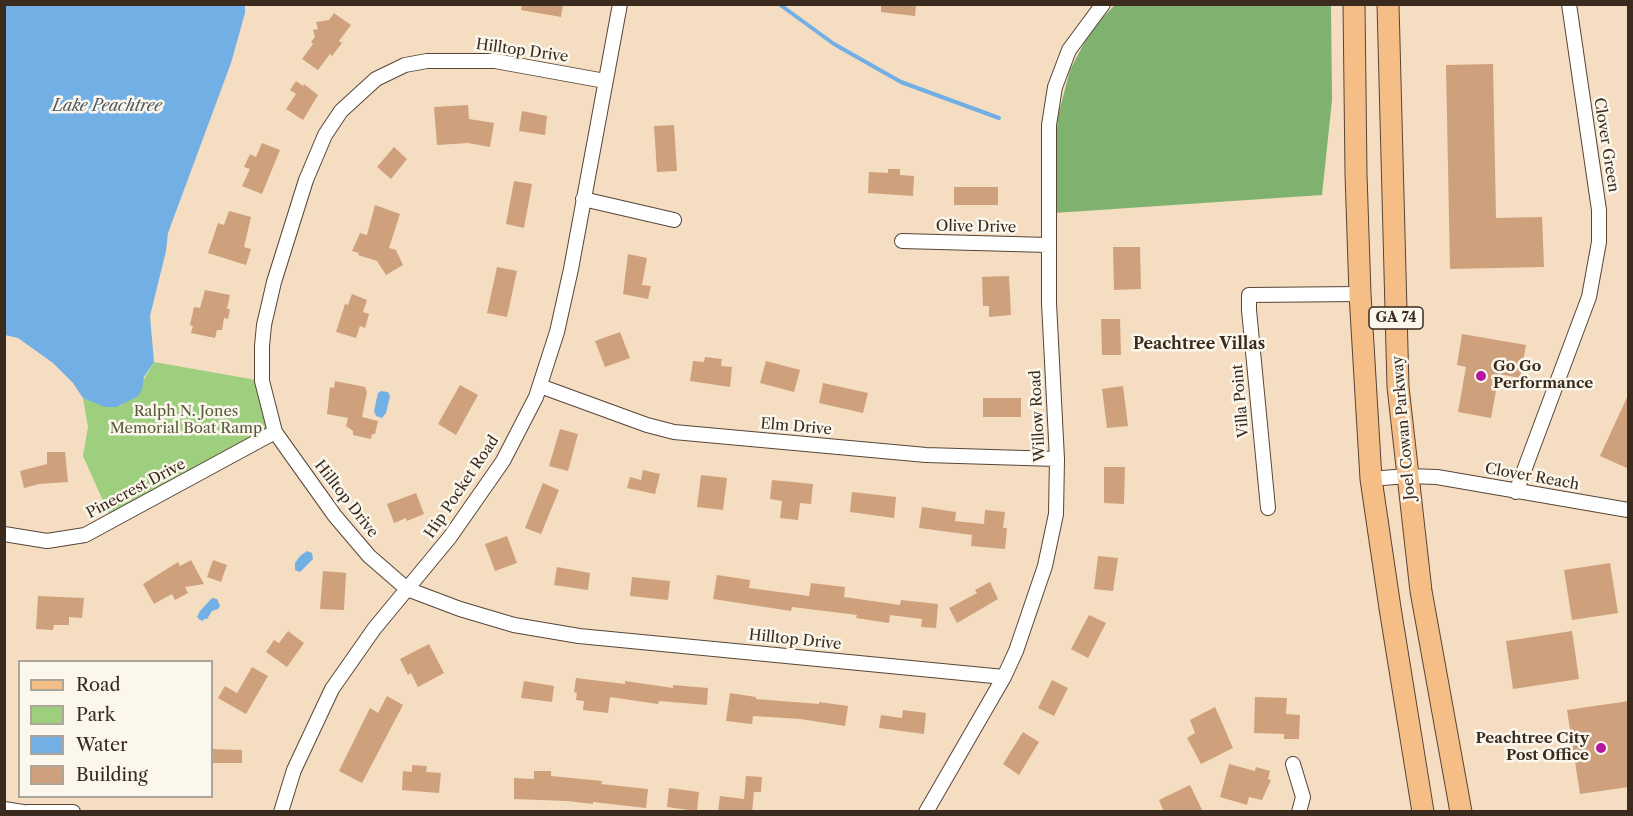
<!DOCTYPE html>
<style>
body{margin:0}
#map{position:relative;width:1633px;height:816px;overflow:hidden;background:#f5ddc2;font-family:"Libre Caslon Text",serif}
canvas{display:block}
.frame{position:absolute;inset:0;border:6px solid #3b2a1e;pointer-events:none}
.legend{position:absolute;left:18px;top:660px;width:195px;height:138px;box-sizing:border-box;background:#fbf7ec;border:2px solid #aea59a;margin:0;padding:8px 10px;list-style:none;font-size:18px;color:#3b2a1e}
.legend li{display:flex;align-items:center;gap:12px;height:30px}
.legend b{width:30px;border:2px solid #aea59a}
</style>
<div id="map">
<canvas width="1633" height="816"></canvas>
<div class="frame"></div>
<ul class="legend">
<li><b style="height:8px;background:#f6be87"></b>Road</li>
<li><b style="height:16px;background:#9dcf7f"></b>Park</li>
<li><b style="height:16px;background:#72afe4"></b>Water</li>
<li><b style="height:16px;background:#cea17c"></b>Building</li>
</ul>
</div>
<script>
const g = document.querySelector('canvas').getContext('2d');
g.lineJoin = 'round';
function fillPath(path, color) {
  g.fillStyle = color;
  g.fill(path, 'evenodd');
}
function shape(rows) {
  const path = new Path2D();
  for (const r of rows) {
    path.moveTo(r[0], r[1]);
    for (let i = 2; i < r.length; i += 2) path.lineTo(r[i], r[i + 1]);
  }
  return path;
}
function trace(path, color, width, dash) {
  g.strokeStyle = color;
  g.lineWidth = width;
  g.lineCap = dash ? 'butt' : 'round';
  g.setLineDash(dash || []);
  g.stroke(path);
}
function label(font, color, halo, rows, align = 'center') {
  g.font = font + ' "Libre Caslon Text",serif';
  g.lineWidth = 5;
  g.setLineDash([]);
  g.textBaseline = 'middle';
  g.strokeStyle = halo;
  g.fillStyle = color;
  for (const [text, x, y, turn = 0] of rows) {
    g.save();
    g.translate(x, y);
    g.rotate((+turn || 0) * Math.PI / 180);
    g.textAlign = isNaN(turn) ? turn : align;
    if (halo) g.strokeText(text, 0, 0);
    g.fillText(text, 0, 0);
    g.restore();
  }
}
const green = shape([
 [154,362,262,381,275,432,112,521,83,456,88,427,83,398,117,407,122,405,143,381]
]);
const forest = shape([
 [1115,5,1331,5,1332,100,1322,195,1054,213,1053,182,1058,116,1070,70,1092,28]
]);
const water = shape([
 [5,4,245,5,245,13,231,63,168,233,166,251,150,316,154,362,144,377,142,389,138,396,117,407,105,407,83,398,73,383,53,363,18,338,5,335],
 [381,391,388,392,390,396,386,413,382,418,376,416,374,411,378,393],
 [307,551,312,553,313,559,300,572,295,570,295,563,300,556],
 [212,598,217,599,220,606,218,609,212,611,207,619,204,619,203,621,200,620,197,617,200,611]
]);
const stream = shape([
 [779,4,834,44,901,82,999,118]
]);
const building = shape([
 [522,4,563,4,561,17,521,10],
 [881,4,916,4,915,16,881,12],
 [334,13,351,25,339,41,342,43,332,56,330,54,318,70,302,59,313,44,311,42,315,37,313,30,318,29,316,22,329,20],
 [1493,64,1496,218,1542,217,1544,267,1450,269,1446,65],
 [296,81,303,86,304,84,318,95,303,120,286,109,296,94,290,90],
 [468,105,469,119,494,123,490,147,468,143,437,145,434,107],
 [522,111,547,116,545,135,519,131],
 [674,125,677,171,657,172,654,126],
 [262,143,280,150,262,194,242,186,250,169,244,167,250,154,256,157],
 [394,147,407,159,391,179,377,167],
 [888,169,900,169,900,175,914,176,913,196,868,193,869,172,888,173],
 [514,181,532,184,524,228,506,224],
 [954,187,998,187,998,205,954,205],
 [375,205,400,214,389,248,396,250,403,265,386,275,377,261,358,255,359,253,352,251,360,233,367,235],
 [229,211,251,217,244,247,251,249,246,265,208,253,218,223,224,225],
 [1113,247,1140,247,1141,289,1114,290],
 [628,254,647,258,642,285,651,286,648,299,623,294],
 [497,267,517,271,507,317,487,313],
 [1009,276,1011,315,989,317,989,306,983,306,982,277],
 [205,290,230,295,227,309,230,309,228,319,224,318,222,330,217,330,215,338,191,333,193,326,190,325,194,307,200,308],
 [352,294,367,300,363,312,369,314,365,328,360,326,356,338,336,332,345,304,348,305],
 [1101,319,1120,319,1121,355,1102,355],
 [620,332,630,358,605,367,595,341],
 [1462,334,1526,345,1520,378,1499,374,1491,418,1458,412,1466,367,1457,365],
 [705,357,722,359,721,366,732,367,730,387,690,381,693,361,704,362],
 [766,361,800,370,794,392,760,383],
 [335,381,365,387,367,392,362,417,378,421,375,434,372,434,371,439,353,435,353,431,346,426,348,418,327,414,330,387,334,388],
 [823,383,868,393,863,413,819,403],
 [460,385,478,395,456,435,438,424],
 [1123,386,1128,426,1107,428,1102,389],
 [1629,393,1629,469,1600,456],
 [983,398,1021,398,1021,417,983,417],
 [560,429,578,434,568,471,549,466],
 [47,452,65,452,68,482,39,484,24,488,20,471,47,464],
 [1104,467,1125,467,1124,504,1104,503],
 [643,470,660,474,655,494,627,488,630,477,641,480],
 [701,475,727,478,723,510,697,507],
 [772,480,813,484,811,504,800,503,798,520,780,518,782,501,770,499],
 [543,483,559,490,541,534,525,528],
 [852,492,896,497,894,518,850,512],
 [416,493,424,514,407,521,406,518,394,523,387,504],
 [922,507,956,512,955,521,984,524,985,510,1005,512,1003,528,1007,528,1005,549,971,546,972,535,919,528],
 [507,536,517,563,495,571,485,544],
 [1098,556,1118,558,1113,591,1094,589],
 [191,560,204,584,185,587,188,593,175,600,172,594,154,604,143,584,178,562,180,566],
 [213,560,227,565,221,582,207,577],
 [1610,563,1618,613,1572,620,1564,570],
 [557,567,590,573,588,590,554,585],
 [323,571,346,573,344,610,320,609],
 [717,575,750,580,749,588,809,596,811,583,845,587,844,597,900,605,901,600,938,604,936,628,921,627,922,619,890,615,889,623,856,618,857,615,792,607,791,611,713,599],
 [632,577,670,581,668,600,630,596],
 [990,582,998,599,957,623,949,608,977,593,975,590],
 [38,596,84,598,82,618,69,617,69,625,54,625,53,630,36,629],
 [1089,615,1106,623,1088,658,1071,649],
 [288,631,304,643,287,667,266,652,274,640,279,643],
 [1572,631,1579,679,1513,689,1506,641],
 [429,644,444,673,418,687,411,673,408,675,400,659],
 [252,667,268,676,246,714,218,698,225,686,237,693],
 [576,678,625,684,625,681,673,688,673,685,708,688,707,705,659,701,658,704,610,697,608,713,583,710,584,701,576,700,577,693,574,692],
 [1052,680,1068,688,1054,716,1038,708],
 [524,681,554,686,552,702,521,698],
 [730,693,756,697,756,699,819,704,819,702,848,706,845,726,800,719,753,716,752,724,726,721],
 [387,696,403,705,362,783,339,771,370,708,378,713],
 [1255,697,1287,698,1286,714,1300,715,1299,739,1284,739,1284,734,1254,733],
 [1629,701,1629,787,1580,794,1567,710],
 [1215,707,1233,748,1201,764,1187,738,1195,733,1190,720],
 [903,710,926,713,924,734,879,728,881,715,902,718],
 [1023,732,1039,742,1019,775,1003,764],
 [212,749,242,750,242,763,212,763],
 [1229,764,1255,771,1256,767,1270,771,1268,779,1271,780,1262,800,1249,797,1247,805,1220,797],
 [412,765,427,766,426,772,441,773,439,793,402,790,403,771,412,772],
 [534,771,551,771,551,776,602,781,601,784,648,789,646,808,593,802,593,804,567,801,514,799,514,778,534,779],
 [746,776,762,777,761,792,754,792,752,812,718,812,720,796,744,799],
 [1190,785,1203,812,1164,812,1159,800],
 [669,788,699,792,697,811,667,807]
]);
const street = shape([
 [605,81,495,61,427,61,405,65,376,79,341,111,325,135,306,180,274,282,264,325,262,346,262,381,275,432,335,516,369,556,407,589,460,609,514,625,579,636,1004,677],
 [583,199,674,220],
 [902,241,1048,245],
 [540,386,647,425,674,432,926,455,1057,459],
 [1371,479,1407,476,1437,477,1628,510],
 [1516,492,1589,297,1599,242,1599,210,1569,4],
 [1268,508,1249,310,1249,295,1360,294],
 [4,534,47,541,85,535,275,432],
 [1293,764,1303,797,1299,812],
 [4,809,23,812],
 [27,812,73,812],
 [281,812,294,770,332,689,374,629,450,537,503,461,536,397,557,332,571,269,620,4],
 [926,812,1004,677,1016,651,1045,566,1056,514,1057,459,1049,303,1049,125,1055,87,1069,50,1103,4]
]);
const primary = shape([
 [1354,4,1356,174,1360,294,1371,479,1390,608,1423,812],
 [1388,4,1398,387,1421,591,1461,812]
]);
const markers = [
 [1481,376,6,"#b5179e"],
 [1601,748,6,"#b5179e"]
];
const shields = [
 [1396,318,54]
];
const shieldNames = [
 ["GA 74",1396,318]
];
const streetNames = [
 ["Hilltop Drive",522,51,8],
 ["Clover Green",1606,145,81],
 ["Olive Drive",976,227,1],
 ["Villa Point",1241,401,-95],
 ["Willow Road",1038,416,-93],
 ["Elm Drive",796,427,5],
 ["Joel Cowan Parkway",1404,428,-95],
 ["Clover Reach",1532,477,10],
 ["Hip Pocket Road",462,487,-56],
 ["Pinecrest Drive",136,489,-28],
 ["Hilltop Drive",346,499,52],
 ["Hilltop Drive",795,640,6]
];
const poiNames = [
 ["Go Go",1493,367],
 ["Performance",1493,384],
 ["Peachtree City",1589,739,"right"],
 ["Post Office",1589,756,"right"]
];
const parkNames = [
 ["Ralph N. Jones",186,412],
 ["Memorial Boat Ramp",186,429]
];
const waterNames = [
 ["Lake Peachtree",107,106]
];
const neighbourhoodNames = [
 ["Peachtree Villas",1199,344]
];
fillPath(green, '#9dcf7f');
fillPath(forest, '#7eb26e');
fillPath(water, '#72afe4');
trace(stream, '#72afe4', 4);
fillPath(building, '#cea17c');
trace(street, '#574537', 16);
trace(primary, '#574537', 23);
trace(street, '#fff', 14);
trace(primary, '#f6be87', 21);
for (const [x, y, r, color] of markers) {
  const dot = new Path2D();
  dot.arc(x, y, r, 0, 2 * Math.PI);
  g.fillStyle = color;
  g.fill(dot);
  trace(dot, '#fbf7ec', 2);
}
for (const [x, y, w] of shields) {
  const box = new Path2D();
  box.roundRect(x - w / 2, y - 11, w, 22, 4.5);
  g.fillStyle = '#fbf7ec';
  g.fill(box);
  trace(box, '#3b2a1e', 1.5);
}
label('bold 14px', '#3b2a1e', null, shieldNames);
label('15px', '#3b2a1e', '#fbf7ec', streetNames);
label('bold 15px', '#3b2a1e', '#fbf7ec', poiNames, 'left');
label('15px', '#585c3b', '#fbf7ec', parkNames);
label('italic 16px', '#4e5963', '#fbf7ec', waterNames);
label('bold 16px', '#3b2a1e', '#fbf7ec', neighbourhoodNames);
</script>
